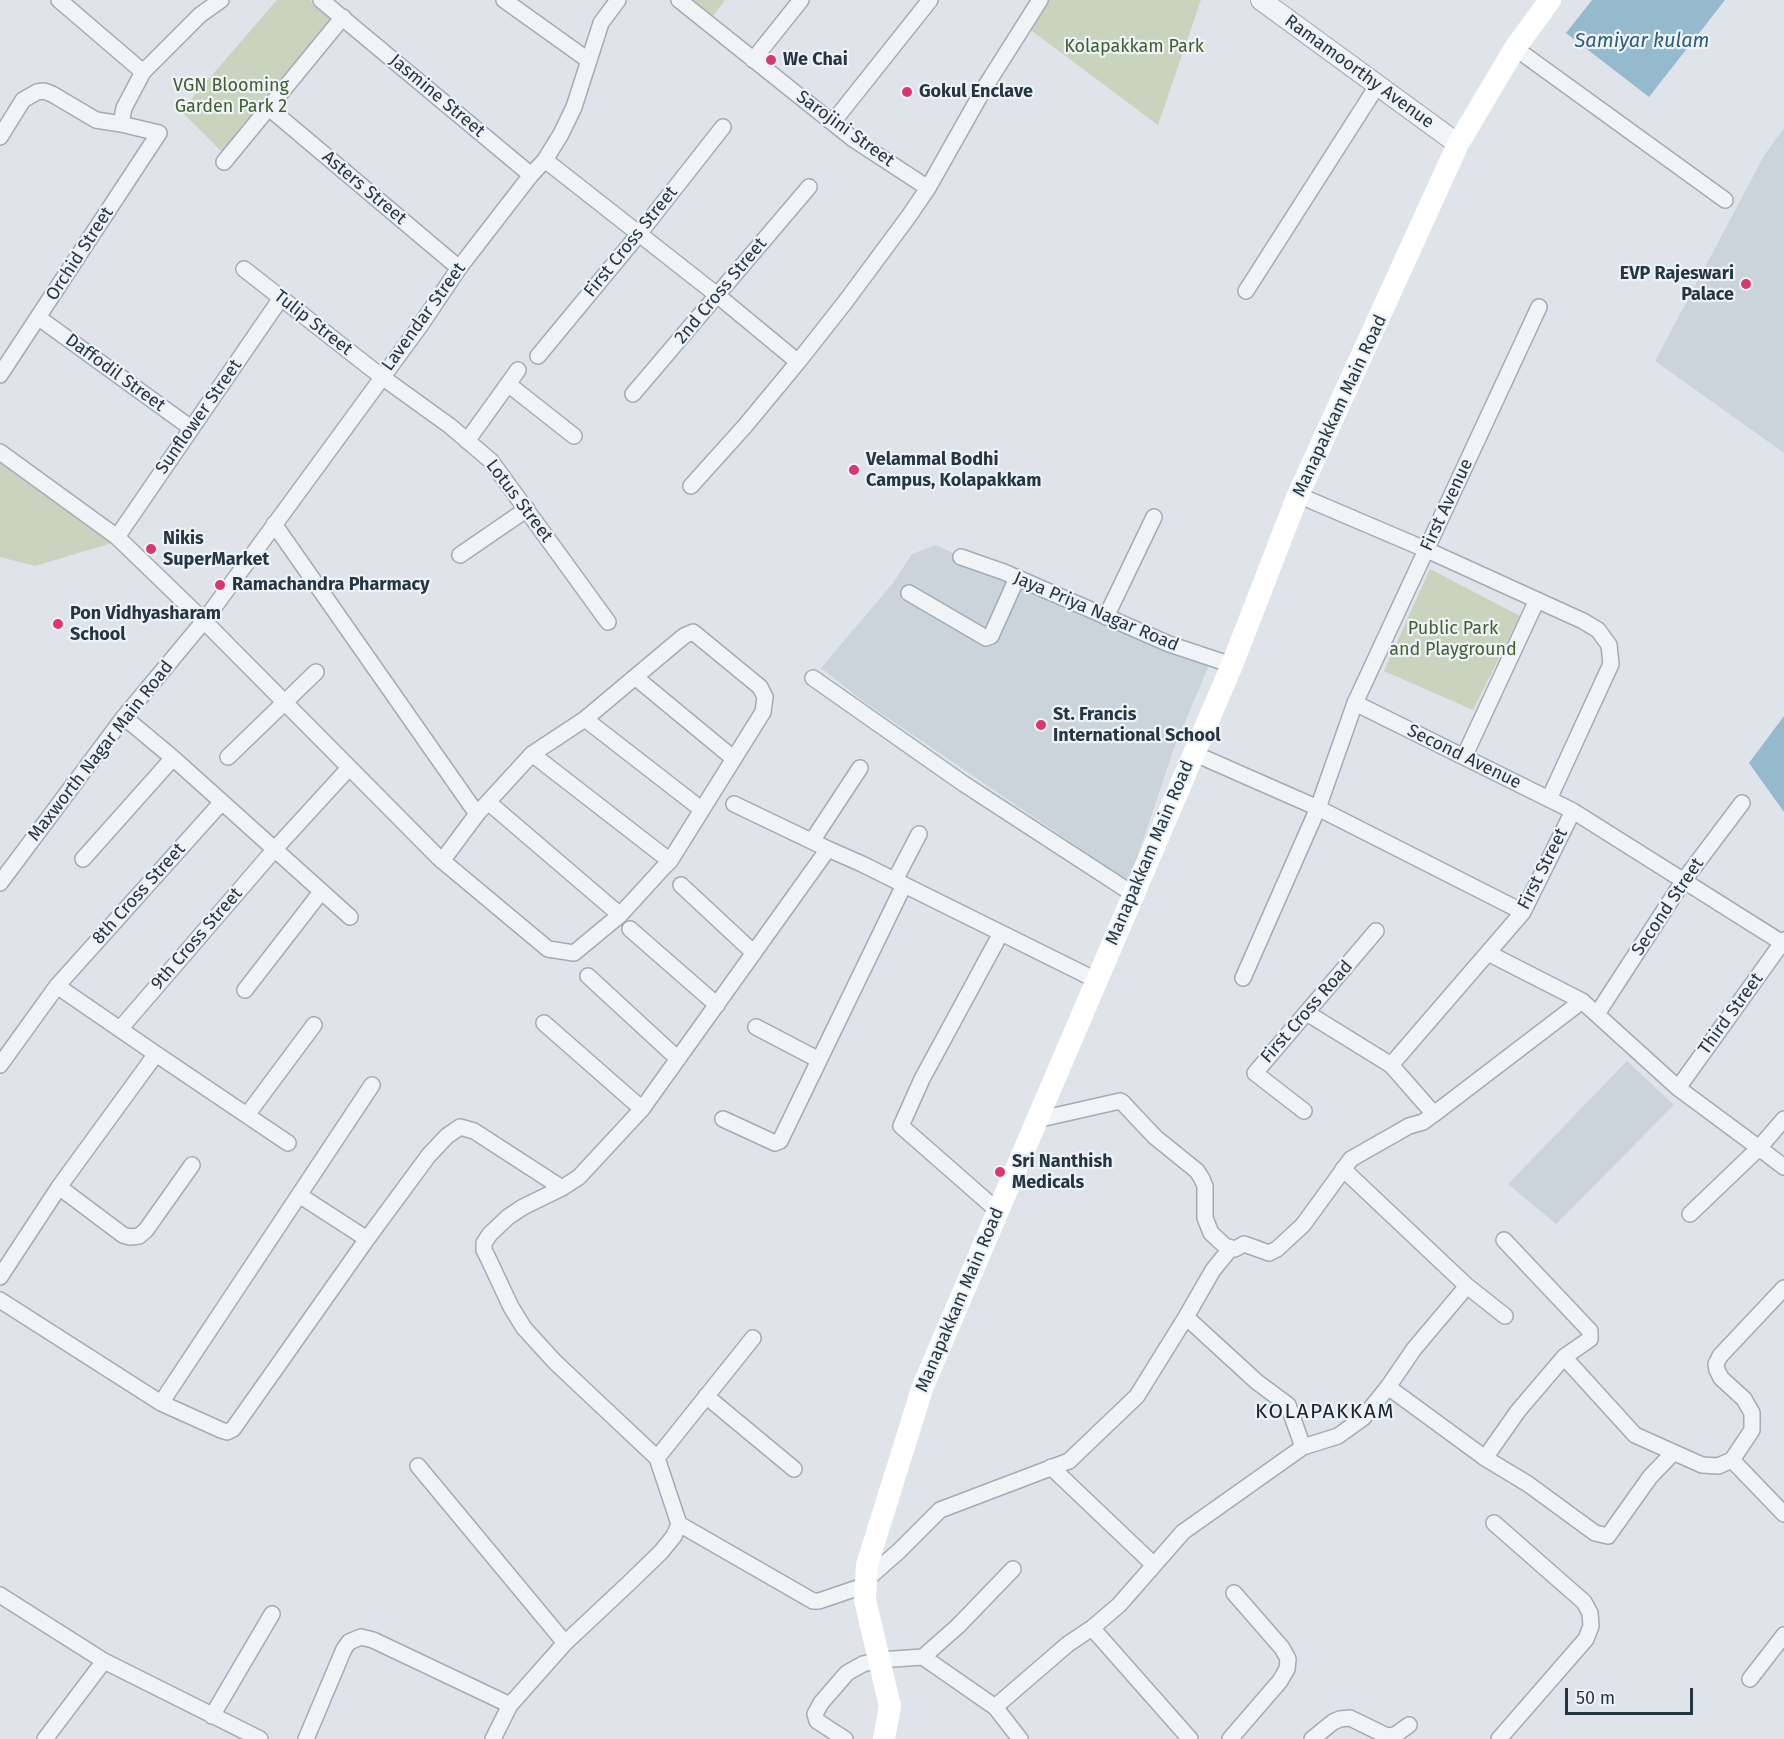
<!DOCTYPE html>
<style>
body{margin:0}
#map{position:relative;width:1784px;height:1739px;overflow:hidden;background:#dee4e9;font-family:"Fira Sans",sans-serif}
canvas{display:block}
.scale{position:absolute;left:1565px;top:1688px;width:128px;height:27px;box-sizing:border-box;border:3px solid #263542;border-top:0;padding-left:8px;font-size:18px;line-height:21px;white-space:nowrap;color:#263542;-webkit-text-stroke:4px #eef3f7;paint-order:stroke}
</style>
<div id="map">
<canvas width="1784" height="1739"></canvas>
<div class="scale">50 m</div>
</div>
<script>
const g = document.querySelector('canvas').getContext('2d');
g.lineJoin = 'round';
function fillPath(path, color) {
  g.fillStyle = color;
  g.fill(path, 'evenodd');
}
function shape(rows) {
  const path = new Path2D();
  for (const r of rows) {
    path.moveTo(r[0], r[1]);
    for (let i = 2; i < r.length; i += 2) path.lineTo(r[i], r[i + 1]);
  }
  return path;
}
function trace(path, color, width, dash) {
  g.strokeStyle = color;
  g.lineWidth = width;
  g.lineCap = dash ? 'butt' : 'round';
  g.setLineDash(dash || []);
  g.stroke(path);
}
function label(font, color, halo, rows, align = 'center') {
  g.font = font + ' "Fira Sans",sans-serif';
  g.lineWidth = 4.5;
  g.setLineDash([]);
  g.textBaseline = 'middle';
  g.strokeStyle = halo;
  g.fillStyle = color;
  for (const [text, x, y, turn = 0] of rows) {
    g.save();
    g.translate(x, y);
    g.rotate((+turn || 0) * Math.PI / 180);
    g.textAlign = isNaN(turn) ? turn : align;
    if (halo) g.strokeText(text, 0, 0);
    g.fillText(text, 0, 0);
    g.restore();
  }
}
const built = shape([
 [1784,128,1784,453,1655,361,1765,154],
 [936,545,1047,597,1210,663,1174,748,1129,882,863,701,821,668,893,583,912,554],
 [1627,1061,1674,1105,1556,1224,1508,1184]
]);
const green = shape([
 [277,0,310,0,331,19,222,152,181,111],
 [679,0,725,0,707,24],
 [1047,0,1201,0,1158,125,1028,28],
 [0,462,112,543,35,566,0,557],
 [1430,569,1520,616,1473,710,1384,671]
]);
const water = shape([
 [1592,0,1725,0,1649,97,1566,33],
 [1784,716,1784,812,1749,763]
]);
const minor = shape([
 [59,0,143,72],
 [321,0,531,175],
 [504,0,588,60],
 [679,0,853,139,928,188],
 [1515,48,1725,200],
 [753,60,801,0],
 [269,108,459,268],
 [833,122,930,0],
 [121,124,124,108,143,72,200,15,221,0],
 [0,137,23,100,37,92,44,91,52,94,96,120,121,124,159,133,0,375],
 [545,160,717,295,798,362,846,301,909,216,928,188,985,87,1040,0],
 [224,162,343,17],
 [244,269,382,377,450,426,491,461,608,622],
 [1246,291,1377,86],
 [39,318,191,428],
 [538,356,638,235,723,127],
 [508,384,574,436],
 [633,394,809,187],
 [467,441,518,370],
 [0,452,117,537,204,621,439,858,548,949,574,953,620,915,663,868,670,861,763,712,765,697,760,687,693,632,684,636,585,719,532,754,477,814,274,524],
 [691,486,745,426,798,362],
 [1298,495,1427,550,1583,621,1598,630,1609,645,1611,664,1549,799],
 [117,537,281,298],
 [460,555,527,509],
 [961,557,1004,572,1169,644,1232,665],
 [909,593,986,638,991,636,1017,578],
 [1106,617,1154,517],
 [635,677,733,758],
 [813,678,964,784,1133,894],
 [1355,703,1573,811,1784,944],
 [124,717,173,758,350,917],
 [585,719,701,809],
 [1193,753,1318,808,1523,912],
 [532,754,670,861],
 [228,757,316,672],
 [1464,757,1537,600],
 [488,802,620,915],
 [734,804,828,849],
 [812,841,860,768],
 [83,859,173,758],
 [442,861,477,814],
 [895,880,919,834],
 [0,883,124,717,204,621,420,326,459,268,531,175,545,160,561,134,574,107,601,23,618,0],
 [681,885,754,953],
 [630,929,717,1005],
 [1488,953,1582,1001,1678,1088,1759,1148,1690,1214],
 [588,976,678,1059],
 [1243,978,1318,808,1355,703,1539,307],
 [57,986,221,803],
 [245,990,321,892],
 [1307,1013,1391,1065,1523,912,1573,811],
 [1597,1014,1684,880,1742,803],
 [544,1023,642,1109],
 [756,1027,819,1060],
 [120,1029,274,850,349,768],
 [156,1054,288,1143],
 [0,1065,57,986,156,1054,59,1187,0,1277],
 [1391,1065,1434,1114,1582,1001],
 [1678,1088,1784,940],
 [1304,1111,1255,1073,1376,931],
 [247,1115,314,1025],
 [723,1119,775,1143,780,1141,904,885],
 [1784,1119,1759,1148,1784,1167],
 [1036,1120,1120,1101,1122,1102,1155,1137,1197,1171,1202,1179,1205,1186,1205,1218,1211,1233,1225,1246,1235,1249,1244,1244,1269,1253,1277,1249,1303,1225,1351,1159,1409,1126,1423,1122,1434,1114],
 [1343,1169,1467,1286],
 [59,1187,123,1235,130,1237,139,1236,146,1230,192,1165],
 [299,1195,367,1239],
 [998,1211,901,1126,922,1079,1001,933],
 [1504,1240,1590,1331,1590,1339,1564,1357],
 [0,1300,161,1403,372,1085],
 [1186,1317,1213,1270,1231,1248],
 [1388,1387,1485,1458],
 [706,1396,794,1469],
 [161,1403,221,1430,227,1432,233,1429,367,1239,429,1155,447,1136,460,1127,474,1131,562,1188],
 [1303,1447,1338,1436,1363,1418,1388,1387,1414,1349,1467,1286,1505,1316],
 [1673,1453,1650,1477,1608,1536,1595,1533,1528,1484,1485,1458,1518,1411,1564,1357,1635,1435,1702,1465,1718,1466,1732,1460,1752,1430,1752,1413,1744,1399,1721,1378,1717,1370,1716,1364,1720,1356,1784,1288],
 [657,1458,555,1362,524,1328,511,1307,489,1260,484,1250,484,1243,490,1234,508,1217,523,1207,562,1188,579,1177,642,1109,828,849,862,864,1096,980],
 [1732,1460,1784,1514],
 [418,1466,565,1643],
 [1051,1467,1154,1565],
 [1494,1523,1584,1602,1590,1613,1591,1626,1586,1639,1499,1739],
 [679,1524,813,1601,819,1601,866,1585],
 [866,1580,899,1551,940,1510,1069,1461,1137,1396,1186,1317,1257,1382,1288,1405,1303,1447,1183,1532,1119,1605,1092,1628,1068,1644,995,1707],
 [0,1595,104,1661,45,1739],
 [1092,1628,1190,1739],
 [923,1657,958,1626,1013,1569],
 [104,1661,260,1739],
 [1750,1679,1784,1635],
 [212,1716,272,1614],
 [306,1739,344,1649,349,1642,361,1637,373,1640,510,1705],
 [493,1739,510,1705,565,1643,628,1584,661,1552,674,1536,679,1524,657,1458,753,1338],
 [845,1739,817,1721,815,1714,821,1703,847,1673,863,1664,879,1660,923,1657,995,1707,1020,1739],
 [1230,1739,1280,1681,1287,1669,1288,1659,1282,1648,1234,1593],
 [1312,1739,1333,1722,1340,1719,1350,1718,1387,1736,1395,1735,1409,1725]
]);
const tertiary = shape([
 [1261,0,1458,144]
]);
const secondary = shape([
 [884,1739,890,1706,865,1600,867,1565,923,1386,1232,665,1298,495,1458,144,1515,48,1550,0]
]);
const markers = [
 [771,60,6,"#db366d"],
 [907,92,6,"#db366d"],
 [1746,284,6,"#db366d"],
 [854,470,6,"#db366d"],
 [151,549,6,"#db366d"],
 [220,585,6,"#db366d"],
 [58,624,6,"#db366d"],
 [1041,725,6,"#db366d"],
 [1000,1172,6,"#db366d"]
];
const parkNames = [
 ["Kolapakkam Park",1134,47],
 ["VGN Blooming",231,86],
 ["Garden Park 2",231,107],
 ["Public Park",1453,629],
 ["and Playground",1453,650]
];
const poiNames = [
 ["We Chai",783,60],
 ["Gokul Enclave",919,92],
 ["EVP Rajeswari",1734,274,"right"],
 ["Palace",1734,295,"right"],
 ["Velammal Bodhi",866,460],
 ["Campus, Kolapakkam",866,481],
 ["Nikis",163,539],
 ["SuperMarket",163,560],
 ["Ramachandra Pharmacy",232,585],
 ["Pon Vidhyasharam",70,614],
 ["School",70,635],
 ["St. Francis",1053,715],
 ["International School",1053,736],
 ["Sri Nanthish",1012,1162],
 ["Medicals",1012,1183]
];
const streetNames = [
 ["Ramamoorthy Avenue",1359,72,36],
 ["Jasmine Street",437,96,40],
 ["Sarojini Street",845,129,36],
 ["Asters Street",364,188,40],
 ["First Cross Street",631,242,-51],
 ["Orchid Street",80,254,-57],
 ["2nd Cross Street",721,291,-50],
 ["Lavendar Street",424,317,-54],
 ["Tulip Street",313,323,38],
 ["Daffodil Street",115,373,36],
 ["Manapakkam Main Road",1340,406,-65],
 ["Sunflower Street",199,417,-55],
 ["Lotus Street",519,501,53],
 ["First Avenue",1447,505,-65],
 ["Jaya Priya Nagar Road",1096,612,23],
 ["Maxworth Nagar Main Road",101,751,-52],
 ["Second Avenue",1464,757,26],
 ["Manapakkam Main Road",1150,853,-67],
 ["First Street",1543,869,-63],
 ["8th Cross Street",139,894,-48],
 ["Second Street",1668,907,-56],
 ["9th Cross Street",197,939,-49],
 ["First Cross Road",1307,1012,-49],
 ["Third Street",1731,1014,-54],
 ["Manapakkam Main Road",960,1300,-67]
];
const waterNames = [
 ["Samiyar kulam",1642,41]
];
const quarterNames = [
 ["KOLAPAKKAM",1325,1412]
];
fillPath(built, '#ccd4db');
fillPath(green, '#c8d4be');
fillPath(water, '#95bacd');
trace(minor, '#a3acb4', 18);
trace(tertiary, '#a3acb4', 22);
trace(minor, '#f1f4f7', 15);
trace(tertiary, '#f1f4f7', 20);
trace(secondary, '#fff', 22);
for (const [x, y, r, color] of markers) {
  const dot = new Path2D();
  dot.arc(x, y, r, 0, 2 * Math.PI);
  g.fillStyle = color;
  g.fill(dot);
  trace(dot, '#eef3f7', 2);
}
label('18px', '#425f31', '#eef3f7', parkNames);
label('bold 18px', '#263542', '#eef3f7', poiNames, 'left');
label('18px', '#263542', '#eef3f7', streetNames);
label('italic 20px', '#2c5d7a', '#eef3f7', waterNames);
g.letterSpacing = '1.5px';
label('21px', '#182632', '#eef3f7', quarterNames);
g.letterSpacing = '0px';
</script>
